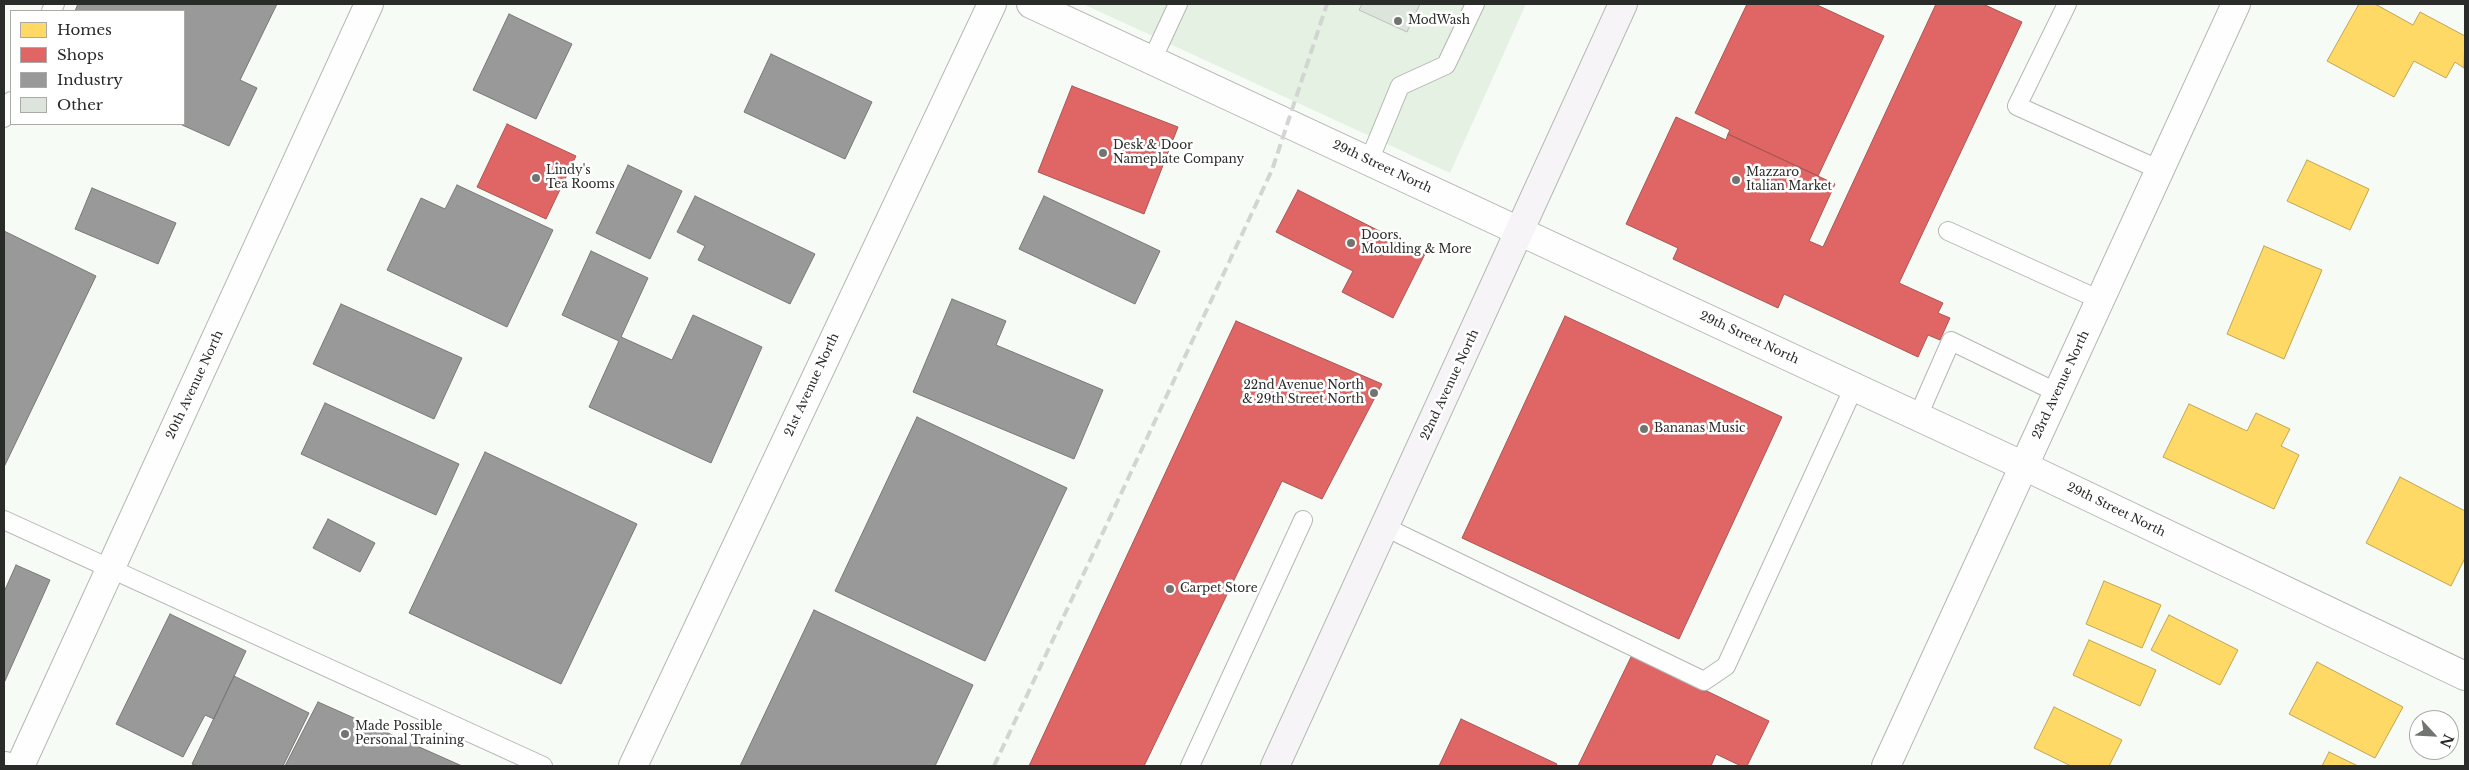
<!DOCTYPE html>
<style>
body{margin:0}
#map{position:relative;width:2469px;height:770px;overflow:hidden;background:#f7fbf6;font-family:"Libre Baskerville",serif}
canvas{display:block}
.frame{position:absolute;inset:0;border:5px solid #2a2c29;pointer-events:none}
.legend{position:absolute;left:10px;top:10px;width:175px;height:115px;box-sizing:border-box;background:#fff;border:1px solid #aaaba9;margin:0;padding:6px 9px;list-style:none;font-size:15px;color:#2a2c29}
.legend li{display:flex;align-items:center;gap:10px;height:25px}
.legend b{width:25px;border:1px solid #aaaba9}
.north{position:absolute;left:2409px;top:710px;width:50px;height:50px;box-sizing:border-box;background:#fff;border:1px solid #aaaba9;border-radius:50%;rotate:115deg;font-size:14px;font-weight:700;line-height:20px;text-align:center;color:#2a2c29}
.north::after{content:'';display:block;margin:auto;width:18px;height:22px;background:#727471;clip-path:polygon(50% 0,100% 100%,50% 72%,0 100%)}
</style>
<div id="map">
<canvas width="2469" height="770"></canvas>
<div class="frame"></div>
<ul class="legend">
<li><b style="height:14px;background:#ffd966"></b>Homes</li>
<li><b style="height:14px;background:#e06666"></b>Shops</li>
<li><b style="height:14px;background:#999"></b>Industry</li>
<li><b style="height:14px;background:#dce4db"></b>Other</li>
</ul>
<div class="north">N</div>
</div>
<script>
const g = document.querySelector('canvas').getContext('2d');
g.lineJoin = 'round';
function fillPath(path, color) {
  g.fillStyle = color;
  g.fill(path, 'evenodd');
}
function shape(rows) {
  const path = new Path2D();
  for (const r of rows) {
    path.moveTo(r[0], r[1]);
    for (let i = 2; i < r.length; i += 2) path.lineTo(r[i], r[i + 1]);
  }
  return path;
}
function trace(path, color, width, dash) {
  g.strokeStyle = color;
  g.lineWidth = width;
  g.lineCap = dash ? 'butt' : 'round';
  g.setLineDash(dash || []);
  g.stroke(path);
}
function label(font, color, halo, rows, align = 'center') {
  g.font = font + ' "Libre Baskerville",serif';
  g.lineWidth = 5;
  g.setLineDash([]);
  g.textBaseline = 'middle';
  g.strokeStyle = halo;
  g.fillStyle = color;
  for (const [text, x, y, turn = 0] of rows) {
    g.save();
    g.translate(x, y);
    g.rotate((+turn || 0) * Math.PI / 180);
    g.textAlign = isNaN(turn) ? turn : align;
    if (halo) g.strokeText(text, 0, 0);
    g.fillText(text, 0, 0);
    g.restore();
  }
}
const green = shape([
 [1083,4,1526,4,1450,173]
]);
const homes = shape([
 [2359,4,2375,4,2413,25,2420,12,2465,36,2464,68,2455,62,2446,78,2414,61,2394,97,2327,61,2359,4],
 [2307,160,2369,189,2350,230,2287,201,2307,160],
 [2264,246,2322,270,2284,359,2227,334,2264,246],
 [2189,404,2247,431,2256,413,2290,429,2281,446,2299,455,2274,509,2163,457,2189,404],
 [2400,477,2465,511,2465,558,2451,586,2366,543,2400,477],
 [2104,581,2161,605,2142,648,2086,624,2104,581],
 [2169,615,2238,650,2220,685,2151,650,2169,615],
 [2089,640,2156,670,2140,706,2073,675,2089,640],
 [2317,662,2403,707,2375,758,2289,714,2317,662],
 [2054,707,2122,740,2109,766,2071,766,2034,748,2054,707],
 [2329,752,2358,766,2322,766,2329,752]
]);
const shops = shape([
 [1747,4,1815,4,1884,36,1818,176,1728,134,1730,130,1695,113,1747,4],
 [1936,4,1983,4,2022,22,1899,283,1943,303,1938,313,1950,318,1940,340,1928,335,1918,357,1784,294,1778,308,1673,259,1678,248,1626,224,1676,117,1726,140,1728,134,1835,184,1809,241,1823,247,1936,4],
 [1072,86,1178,127,1144,214,1038,172,1072,86],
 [507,124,576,156,546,219,477,187,507,124],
 [1298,190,1425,254,1393,318,1342,292,1353,271,1276,232,1298,190],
 [1565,316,1782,417,1679,639,1462,538,1565,316],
 [1236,321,1382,384,1322,499,1282,481,1144,766,1029,766,1236,321],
 [1632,655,1769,721,1747,766,1741,766,1716,754,1711,766,1578,766,1632,655],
 [1461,719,1557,764,1556,766,1439,766,1461,719]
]);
const industry = shape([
 [78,4,277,4,240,80,257,88,229,146,180,124,184,124,184,11,75,11,78,4],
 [509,14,572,44,536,119,473,90,509,14],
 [771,54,872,102,845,159,744,112,771,54],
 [628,165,682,191,650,259,596,233,628,165],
 [457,185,553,230,507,327,387,270,421,198,445,209,457,185],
 [92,188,176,223,158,264,75,229,92,188],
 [695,196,815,254,790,304,698,260,705,246,677,232,695,196],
 [1044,196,1160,251,1135,304,1019,249,1044,196],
 [4,231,96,276,4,467,4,231],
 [591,251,648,278,621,337,672,360,693,315,762,347,711,463,589,407,619,341,562,315,591,251],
 [952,299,1006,321,996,345,1103,390,1074,459,913,392,952,299],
 [341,304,462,358,434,419,313,364,341,304],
 [325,403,459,464,436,515,301,454,325,403],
 [917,417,1067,488,985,661,835,591,917,417],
 [485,452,637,524,561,684,409,613,485,452],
 [328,519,375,543,360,572,313,548,328,519],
 [16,565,50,580,4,683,4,592,16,565],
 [814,610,973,685,935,766,740,766,814,610],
 [170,614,246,651,214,719,205,715,183,757,116,724,170,614],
 [234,676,309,713,283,766,198,766,192,764,234,676],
 [318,702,462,766,285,766,318,702]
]);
const building = shape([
 [1362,4,1420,4,1407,32,1359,10,1362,4]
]);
const service = shape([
 [2067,4,2017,106,2160,170],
 [51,11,55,4],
 [1152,60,1178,4],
 [4,118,11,101],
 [1369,161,1400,86,1446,65,1475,4],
 [1948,231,2100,300],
 [1918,416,1951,341,2058,393],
 [4,520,543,766],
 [1385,527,1704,681,1726,666,1854,387],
 [1190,766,1303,520]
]);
const minor = shape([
 [1031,4,2024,466,2465,676],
 [20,766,369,4],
 [633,766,992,4],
 [1886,766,2236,4]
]);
const tertiary = shape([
 [4,766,5,766]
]);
const secondary = shape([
 [1275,766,1623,4]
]);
const rail = shape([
 [994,766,1272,170,1327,4]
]);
const markers = [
 [1398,21,5,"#727471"],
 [1103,153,5,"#727471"],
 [536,178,5,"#727471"],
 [1736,180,5,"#727471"],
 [1351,243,5,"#727471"],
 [1374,393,5,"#727471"],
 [1644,429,5,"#727471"],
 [1170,589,5,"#727471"],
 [345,734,5,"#727471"]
];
const poiNames = [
 ["ModWash",1408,21],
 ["Desk & Door",1113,146],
 ["Nameplate Company",1113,160],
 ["Lindy's",546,171],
 ["Tea Rooms",546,185],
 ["Mazzaro",1746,173],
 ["Italian Market",1746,187],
 ["Doors,",1361,236],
 ["Moulding & More",1361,250],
 ["22nd Avenue North",1364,386,"right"],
 ["& 29th Street North",1364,400,"right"],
 ["Bananas Music",1654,429],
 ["Carpet Store",1180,589],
 ["Made Possible",355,727],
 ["Personal Training",355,741]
];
const streetNames = [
 ["29th Street North",1382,167,25],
 ["29th Street North",1749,338,25],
 ["20th Avenue North",195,385,-65],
 ["21st Avenue North",812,385,-65],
 ["22nd Avenue North",1450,385,-65],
 ["23rd Avenue North",2061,385,-65],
 ["29th Street North",2116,510,26]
];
fillPath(green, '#e5f1e3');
fillPath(homes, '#ffd966');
trace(homes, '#bfa554', 1);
fillPath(shops, '#e06666');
trace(shops, '#a95554', 1);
fillPath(industry, '#999');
trace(industry, '#787877', 1);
fillPath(building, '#dce4db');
trace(building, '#bec1bd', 1);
trace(service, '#b4b7b3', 20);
trace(minor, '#b4b7b3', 30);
trace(tertiary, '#b4b7b3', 30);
trace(secondary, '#b4b7b3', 30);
trace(service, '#fefefe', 18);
trace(minor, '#fefefe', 28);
trace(tertiary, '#fefefe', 28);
trace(secondary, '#f7f4f8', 28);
trace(rail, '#d3d5d3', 4, [10, 5]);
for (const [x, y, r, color] of markers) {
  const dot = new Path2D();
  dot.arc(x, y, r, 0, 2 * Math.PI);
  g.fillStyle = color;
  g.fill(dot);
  trace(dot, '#fff', 2);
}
label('12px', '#2a2c29', '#fff', poiNames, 'left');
label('12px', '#2a2c29', '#fff', streetNames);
</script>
